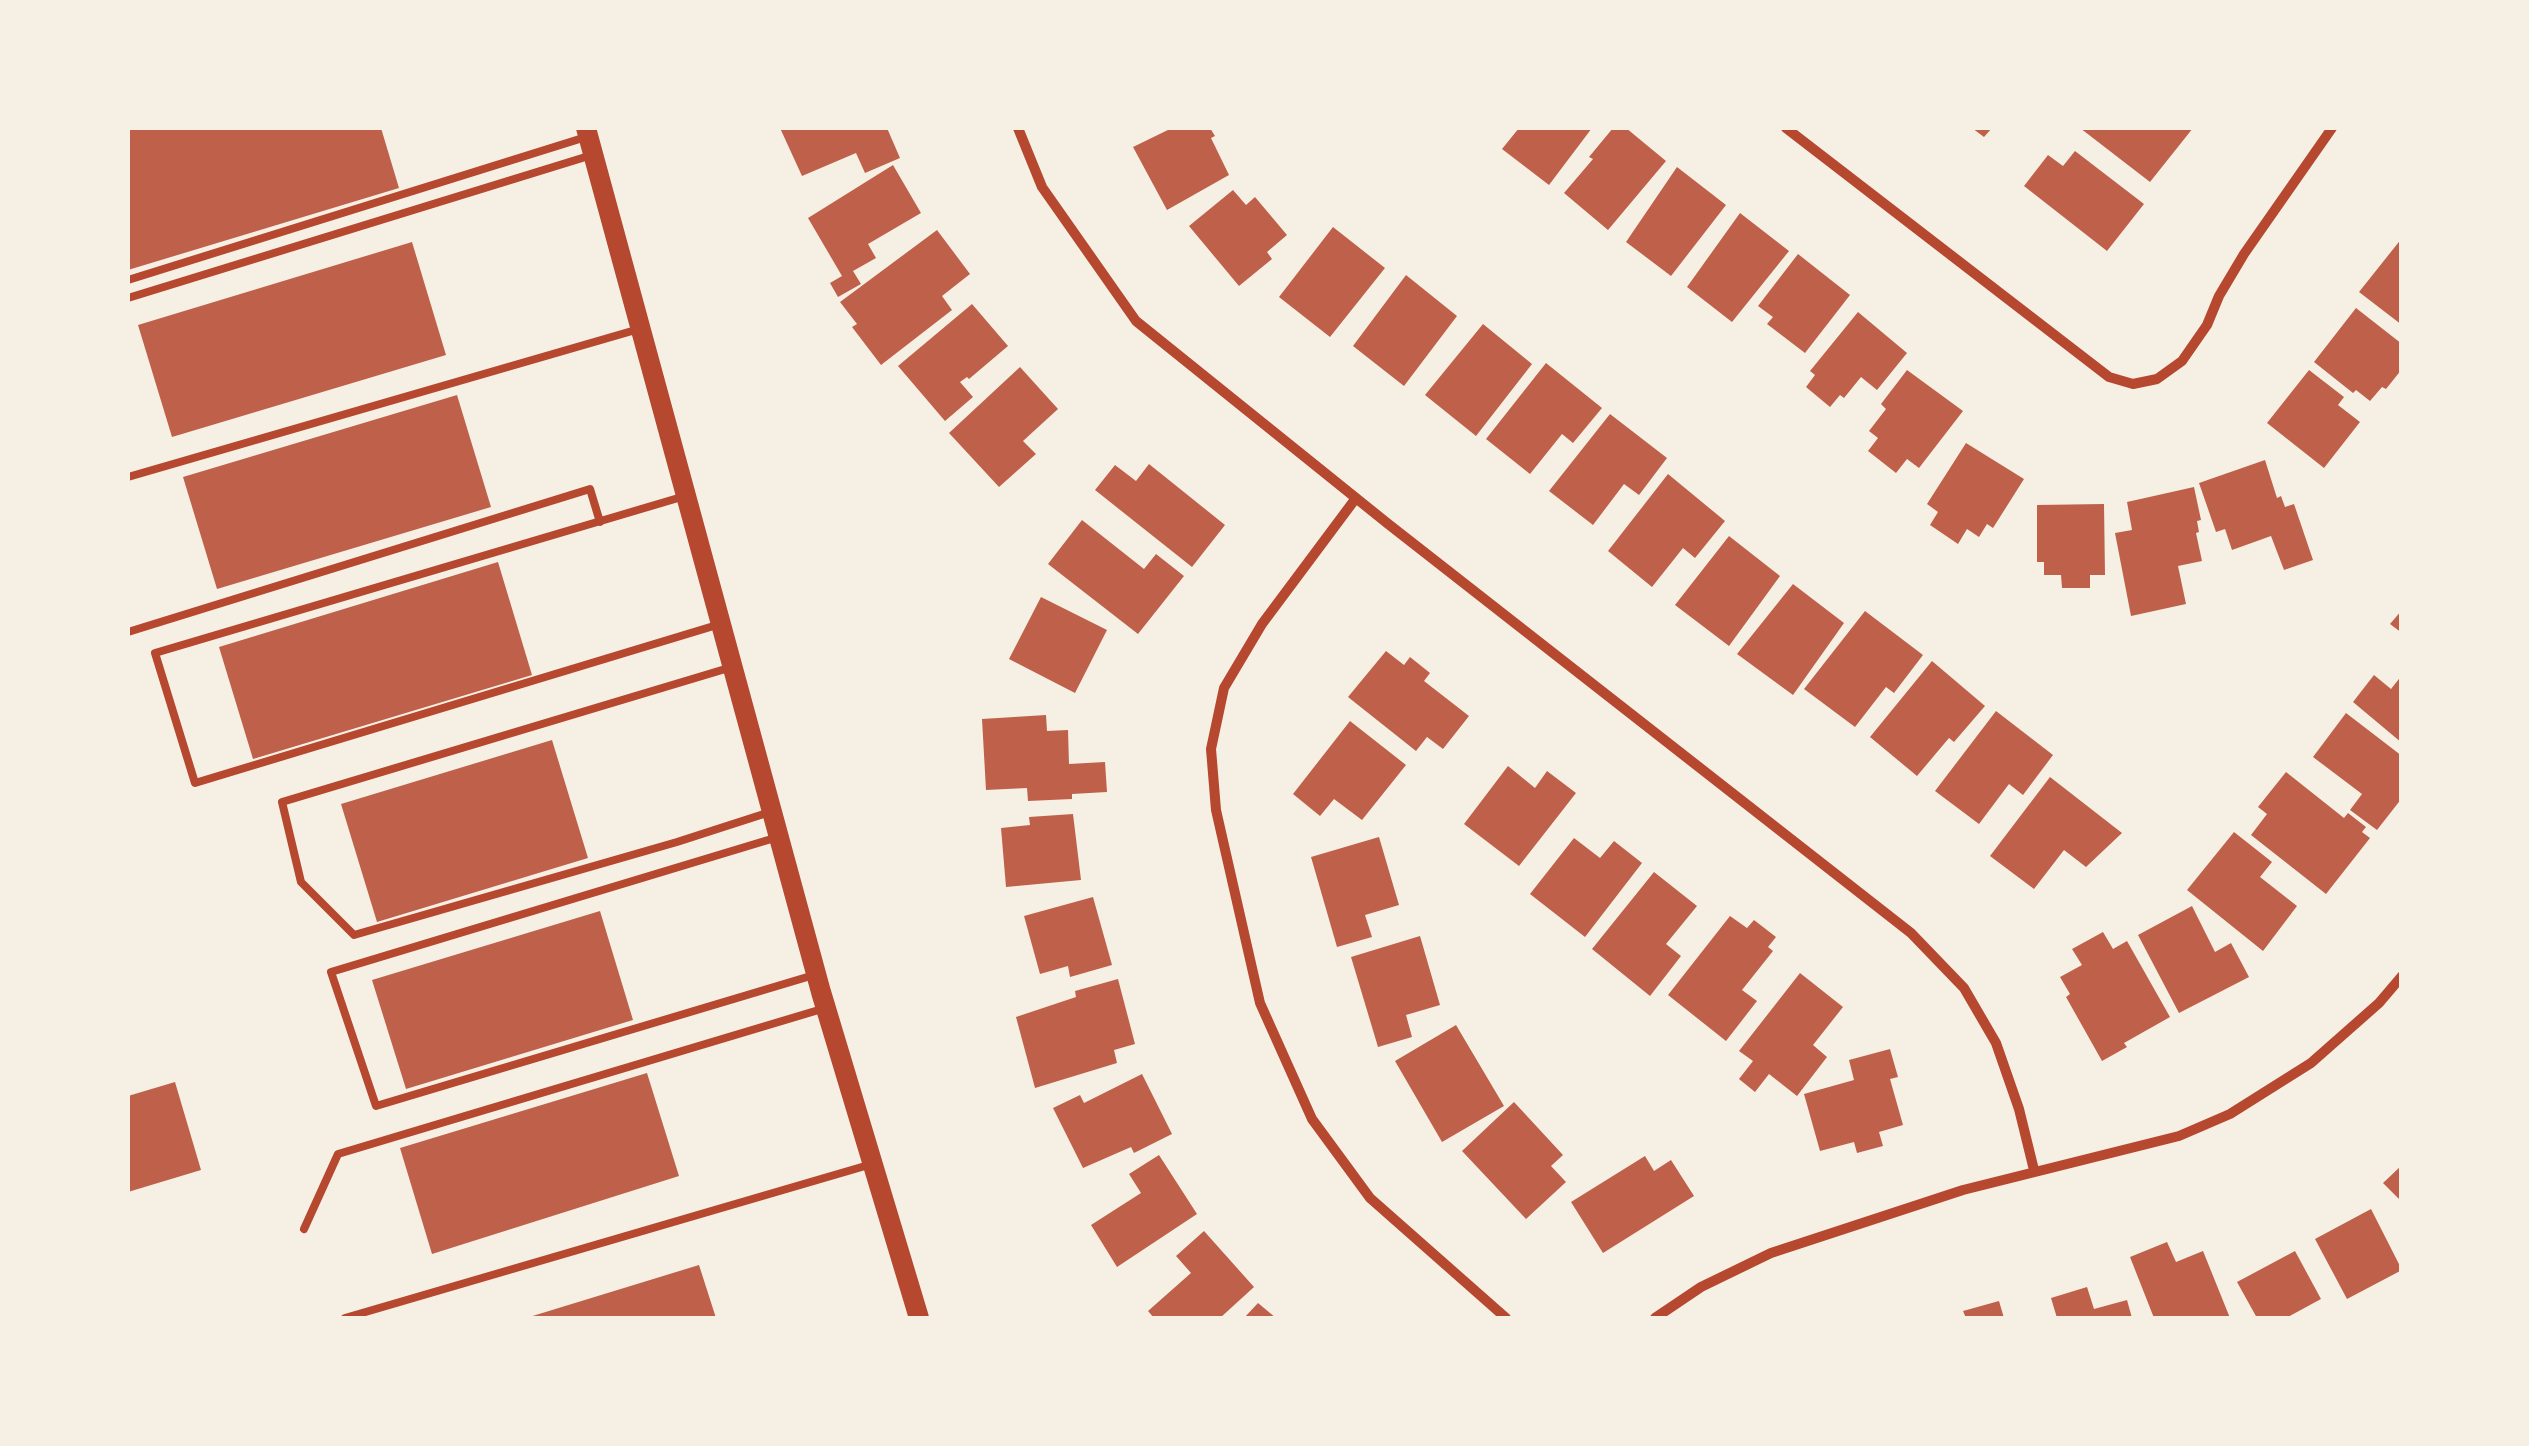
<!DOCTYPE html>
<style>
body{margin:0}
#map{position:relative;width:2529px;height:1446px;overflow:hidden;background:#f6efe4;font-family:Literata,serif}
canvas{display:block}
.frame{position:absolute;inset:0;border:130px solid #f6efe4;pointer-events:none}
</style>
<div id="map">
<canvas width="2529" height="1446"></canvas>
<div class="frame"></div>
</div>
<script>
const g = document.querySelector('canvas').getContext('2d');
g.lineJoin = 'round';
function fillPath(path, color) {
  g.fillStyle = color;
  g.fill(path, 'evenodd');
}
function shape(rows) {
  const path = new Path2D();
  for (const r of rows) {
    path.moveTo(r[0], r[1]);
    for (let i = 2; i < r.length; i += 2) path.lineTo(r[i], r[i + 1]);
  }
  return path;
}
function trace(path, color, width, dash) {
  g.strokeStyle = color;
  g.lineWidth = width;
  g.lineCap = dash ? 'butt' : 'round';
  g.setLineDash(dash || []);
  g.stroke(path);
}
const building = shape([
 [128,128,381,128,399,188,128,270],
 [780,128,887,128,900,158,865,173,856,153,802,176],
 [1172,128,1210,128,1215,136,1211,138,1229,175,1167,210,1133,147],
 [1519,128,1592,128,1549,185,1502,149],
 [1613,128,1626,128,1666,161,1608,230,1564,193,1593,159,1589,157],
 [1972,128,1992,128,1984,137],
 [2080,128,2193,128,2150,182],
 [2075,151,2144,204,2107,251,2024,186,2048,155,2063,166],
 [893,165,921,213,868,244,876,258,853,271,861,284,838,297,830,283,842,276,808,218],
 [1677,167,1726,205,1671,276,1626,242],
 [1233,190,1246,205,1255,197,1287,235,1267,252,1272,259,1239,286,1189,226],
 [1740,213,1789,251,1732,322,1687,287],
 [1333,227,1385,268,1330,337,1279,297],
 [937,230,970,274,942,296,952,310,881,365,852,327,857,324,840,302],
 [2402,238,2402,325,2359,292],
 [412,242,446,355,172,437,138,325],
 [1798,254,1850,295,1805,353,1767,324,1773,317,1758,306],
 [1406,275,1457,316,1404,386,1353,346],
 [972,304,1008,346,969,379,967,377,960,382,973,397,945,421,898,366],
 [2356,308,2402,344,2402,369,2386,389,2382,387,2370,401,2356,390,2353,393,2314,362],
 [1858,312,1907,353,1877,390,1861,377,1844,398,1840,395,1830,407,1806,387,1815,375,1810,371],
 [1483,324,1532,364,1476,436,1425,395],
 [1546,363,1602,408,1573,443,1562,434,1530,474,1486,439],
 [1020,367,1058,409,1023,441,1036,454,999,487,949,433],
 [1907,370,1963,411,1919,468,1907,459,1896,473,1868,451,1878,438,1869,431,1886,409,1881,404],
 [2309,370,2344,397,2338,405,2360,422,2324,468,2267,423],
 [457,395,491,507,217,589,183,477],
 [1610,414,1667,458,1639,495,1624,484,1593,525,1549,491],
 [1966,443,2024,479,1993,528,1987,524,1979,537,1967,529,1958,544,1930,525,1938,512,1927,504],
 [2265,460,2277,498,2281,496,2285,507,2294,504,2313,560,2284,570,2271,536,2232,550,2225,529,2216,532,2199,483],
 [1149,464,1225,525,1192,567,1095,490,1115,465,1136,481],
 [1668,474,1725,521,1695,558,1683,548,1652,587,1608,551],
 [2194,487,2201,520,2197,521,2199,532,2196,533,2202,561,2178,566,2186,604,2131,616,2115,533,2132,530,2127,502],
 [2104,504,2105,575,2090,575,2090,588,2062,588,2061,575,2044,575,2044,562,2037,562,2037,505],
 [1082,520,1144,569,1156,554,1184,576,1138,634,1048,564],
 [1729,536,1780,576,1729,646,1675,605],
 [498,562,532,675,253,759,219,647],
 [1793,584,1844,623,1793,695,1737,654],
 [1041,597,1107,630,1075,693,1009,659],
 [2402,610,2402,633,2390,624],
 [1865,611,1923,655,1894,693,1886,687,1855,727,1804,689],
 [1386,651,1404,665,1410,657,1430,673,1424,681,1469,716,1443,749,1427,737,1416,751,1348,697],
 [1932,661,1985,706,1954,742,1949,738,1917,776,1870,737],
 [2374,675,2391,689,2402,675,2402,743,2353,702],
 [1996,711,2053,755,2023,795,2009,784,1979,824,1935,791],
 [2346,713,2402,756,2402,798,2377,830,2350,810,2362,794,2313,757],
 [1046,715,1047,731,1068,730,1069,764,1105,762,1107,792,1072,794,1072,799,1028,801,1027,788,986,790,982,719],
 [1350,721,1406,765,1362,820,1334,799,1320,816,1293,794],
 [552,740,588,858,377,922,341,804],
 [1508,766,1535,788,1547,771,1576,793,1519,866,1464,824],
 [2286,772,2344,818,2348,813,2366,827,2362,832,2370,838,2326,894,2251,835,2267,814,2258,807],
 [2050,777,2122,833,2086,867,2064,850,2034,889,1990,856],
 [1073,814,1081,880,1006,887,1001,828,1030,825,1029,817],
 [2234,832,2272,862,2260,877,2297,906,2263,951,2187,890],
 [1379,837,1399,905,1365,915,1372,937,1337,947,1311,857],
 [1574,838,1600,858,1614,841,1642,863,1585,937,1530,894],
 [1654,872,1697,906,1666,944,1681,956,1650,996,1592,949],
 [1093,897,1112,965,1070,977,1068,966,1040,974,1024,916],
 [2192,906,2215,952,2231,943,2249,977,2179,1013,2138,935],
 [600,911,633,1020,406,1089,372,980],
 [1730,916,1747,928,1754,920,1776,937,1768,947,1773,951,1742,990,1757,1001,1726,1041,1668,995],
 [2103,932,2113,949,2127,941,2170,1017,2124,1043,2127,1047,2102,1061,2066,997,2070,994,2060,977,2082,965,2072,949],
 [1420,936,1440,1005,1406,1015,1412,1037,1378,1047,1351,957],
 [1800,973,1843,1007,1813,1045,1827,1057,1797,1096,1769,1074,1755,1092,1739,1079,1753,1061,1739,1051],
 [1118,979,1135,1044,1114,1050,1117,1063,1035,1088,1016,1017,1076,997,1075,991],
 [1456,1025,1504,1106,1442,1142,1395,1061],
 [1890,1049,1898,1077,1890,1079,1903,1125,1879,1132,1883,1146,1857,1153,1854,1142,1820,1151,1804,1094,1854,1080,1849,1060],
 [647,1073,679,1176,432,1254,400,1148],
 [1142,1074,1172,1134,1134,1153,1131,1147,1083,1168,1053,1108,1080,1095,1084,1103],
 [175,1082,201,1170,128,1192,128,1096],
 [1514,1102,1563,1155,1551,1166,1566,1182,1526,1219,1462,1151],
 [1159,1155,1197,1214,1117,1267,1091,1225,1141,1193,1129,1174],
 [1645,1156,1654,1171,1671,1160,1694,1196,1603,1253,1571,1202],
 [2402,1165,2402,1202,2383,1183],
 [2371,1209,2402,1270,2347,1299,2315,1239],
 [1204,1231,1254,1287,1220,1318,1154,1318,1148,1311,1191,1273,1176,1256],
 [2167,1242,2176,1262,2203,1251,2230,1318,2154,1318,2130,1257],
 [2295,1251,2321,1299,2286,1318,2257,1318,2237,1282],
 [699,1265,716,1318,526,1318],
 [2087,1287,2094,1309,2127,1300,2132,1318,2057,1318,2051,1298],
 [1999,1301,2004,1318,1966,1318,1963,1311],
 [1258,1303,1276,1318,1244,1318]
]);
const service = shape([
 [128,280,586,137],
 [128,298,592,155],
 [128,477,639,329],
 [685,496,155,653,195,783,717,625],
 [128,632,590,489,600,522],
 [732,667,282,802,301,882,354,935,677,842,770,812],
 [778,837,331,972,376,1106,814,975],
 [304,1229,338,1154,822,1009],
 [345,1318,872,1164]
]);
const minor = shape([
 [1018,128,1042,187,1136,321,1387,523,1911,933,1964,988,1996,1043,2019,1109,2034,1170],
 [1786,128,2109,377,2133,384,2157,379,2182,361,2207,325,2219,296,2244,254,2332,128],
 [1356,498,1262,624,1224,688,1211,749,1216,810,1260,1003,1312,1119,1370,1198,1506,1318],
 [1655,1318,1701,1287,1771,1253,1963,1190,2179,1136,2230,1114,2311,1063,2379,1003,2402,976]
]);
const secondary = shape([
 [586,128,821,992,919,1318]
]);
fillPath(building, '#bf614a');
trace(service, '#b5482f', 8);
trace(minor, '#b5482f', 10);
trace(secondary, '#b5482f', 20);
</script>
